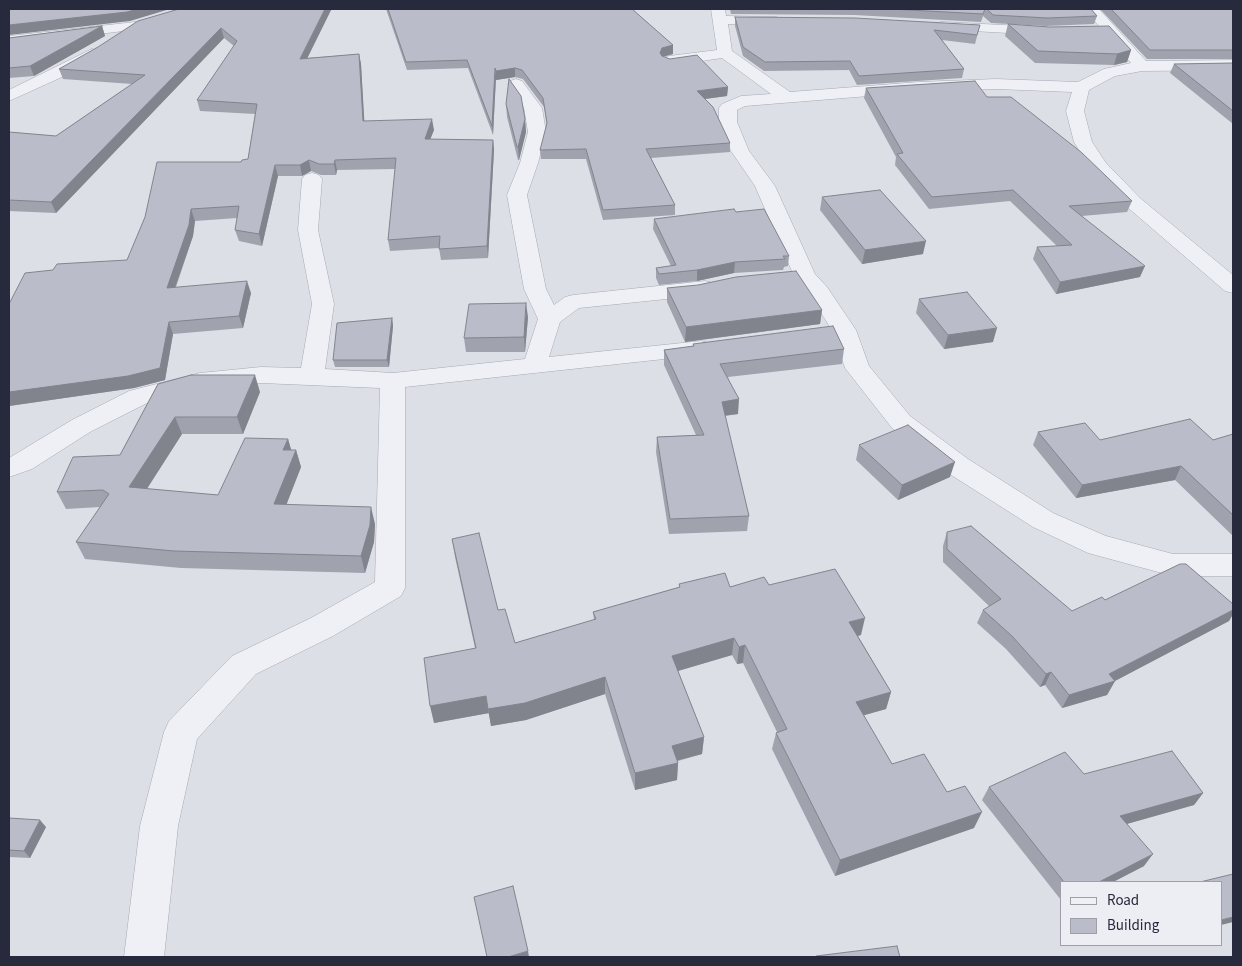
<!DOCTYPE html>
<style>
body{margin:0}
#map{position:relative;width:1242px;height:966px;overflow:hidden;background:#dddfe6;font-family:"Source Sans 3",sans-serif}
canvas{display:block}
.frame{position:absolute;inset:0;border:10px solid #272a3c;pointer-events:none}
.legend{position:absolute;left:1060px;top:881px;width:162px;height:65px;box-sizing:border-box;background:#eceef4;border:1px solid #9da0aa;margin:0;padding:6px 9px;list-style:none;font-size:15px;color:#272a3c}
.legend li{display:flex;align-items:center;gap:10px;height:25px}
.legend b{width:25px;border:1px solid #9da0aa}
</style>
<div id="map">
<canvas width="1242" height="966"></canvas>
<div class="frame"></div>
<ul class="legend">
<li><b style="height:6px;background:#eff0f5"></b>Road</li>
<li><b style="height:14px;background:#babdc9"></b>Building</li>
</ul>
</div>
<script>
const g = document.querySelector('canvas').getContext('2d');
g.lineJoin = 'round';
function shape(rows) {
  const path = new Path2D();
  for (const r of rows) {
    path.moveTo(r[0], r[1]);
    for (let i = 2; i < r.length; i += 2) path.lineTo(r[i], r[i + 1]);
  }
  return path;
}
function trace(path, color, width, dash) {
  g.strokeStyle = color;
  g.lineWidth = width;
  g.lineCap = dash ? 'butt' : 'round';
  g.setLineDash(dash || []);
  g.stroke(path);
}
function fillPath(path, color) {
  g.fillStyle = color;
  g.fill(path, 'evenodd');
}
const minor = shape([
 [711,9,725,9,726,16,777,17,779,20,777,23,772,24,728,24,732,51,790,92,919,82,996,79,1078,82,1104,69,1131,63,1084,9,1099,9,1146,61,1233,60,1233,70,1142,71,1115,76,1089,90,1084,111,1092,142,1106,163,1140,198,1233,275,1233,293,1225,291,1126,206,1092,171,1074,142,1066,111,1072,92,996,89,919,92,745,106,737,110,737,122,749,151,775,186,815,274,827,287,856,330,869,366,910,416,968,459,1053,513,1106,536,1173,554,1233,554,1233,576,1173,576,1088,553,1033,527,948,473,892,428,845,368,832,330,810,296,794,276,755,186,731,151,719,122,719,108,722,104,741,96,771,94,722,58,669,66,663,64,661,61,663,58,669,56,717,50,711,9],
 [135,22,140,23,142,26,140,29,9,45,9,36,135,22],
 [942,22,1044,27,1049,28,1051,31,1049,34,1044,35,937,29,935,26,937,23,942,22],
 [92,49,97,51,100,54,97,57,62,77,9,101,9,90,92,49],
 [516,79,522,81,542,108,546,132,538,163,527,195,546,289,554,305,565,297,573,295,705,281,713,283,716,288,713,293,705,295,579,308,560,322,549,357,701,341,709,343,713,348,709,353,701,355,405,387,405,588,401,596,333,636,256,674,197,739,178,826,164,957,124,957,140,826,164,732,169,721,232,656,311,618,375,582,380,388,261,383,200,389,147,403,90,432,32,469,9,477,9,458,72,420,129,391,200,373,261,367,301,368,312,304,298,230,302,179,305,175,312,173,319,175,322,179,318,230,334,304,325,369,393,373,525,359,538,319,524,289,507,195,520,163,528,132,524,108,508,84,510,81,516,79]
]);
const wall = shape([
 [179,9,331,10,307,58,359,54,361,64,364,121,434,130,430,139,493,140,494,150,488,258,441,260,439,248,390,251,388,240,395,169,337,170,336,175,321,175,311,171,302,176,278,176,262,246,239,241,235,230,237,218,195,221,193,236,176,287,251,293,243,328,173,334,165,380,134,388,9,406,9,304,53,270,127,260,241,162,248,159,255,114,200,111,197,100,234,46,224,38,56,213,9,211,9,132,56,136,132,84,63,79,59,69],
 [386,9,632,9,673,45,673,54,663,57,728,87,727,96,705,99,730,143,730,152,651,158,675,205,675,215,603,220,586,159,541,159,540,150,547,126,544,107,523,79,515,77,496,80,496,77,493,135,468,68,407,70],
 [730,9,1091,9,1097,16,1094,24,1046,26,991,23,983,16,981,22,854,15,731,14],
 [1100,9,1233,9,1233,59,1147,59],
 [735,17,980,25,975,44,942,40,964,69,962,78,857,85,849,70,764,71,743,56,735,26],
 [1008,24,1131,50,1127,62,1114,65,1035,63,1005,36],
 [102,26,105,36,34,76,9,78,9,38],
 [1233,63,1233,124,1170,73,1174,64],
 [866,88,987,97,1132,201,1127,212,1082,216,1140,277,1056,294,1033,259,1037,247,1057,246,1010,201,929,209,895,165,896,157,864,98],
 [506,104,525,119,526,132,519,160,518,160,507,117],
 [822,197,923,254,862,264,820,210],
 [736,212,789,256,788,266,784,267,783,270,734,273,697,281,659,285,656,278,656,268,671,266,653,229,654,219],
 [667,288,822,310,820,324,685,342,667,302],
 [919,299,993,342,944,349,916,313],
 [528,317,525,352,466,352,464,338],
 [392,318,393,326,389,367,335,367,333,360],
 [693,344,844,349,842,364,728,377,738,414,725,416,749,516,747,531,669,534,656,452,657,437,696,435,664,365,664,350,693,346],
 [158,384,260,392,243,434,182,434,147,489,218,495,288,439,291,450,296,450,301,467,286,505,375,524,374,542,365,573,181,568,85,559,76,542,100,507,66,509,57,492,120,455],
 [1038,432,1100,440,1213,440,1233,434,1233,536,1175,480,1076,498,1033,445],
 [859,445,950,477,898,500,856,460],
 [947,532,1072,611,1105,600,1233,604,1233,614,1229,621,1115,681,1107,695,1062,708,1045,685,1040,687,1006,649,977,623,983,610,989,606,943,562,943,546],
 [452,539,498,610,515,643,594,620,593,612,679,587,679,584,730,587,769,585,861,635,858,636,891,692,886,709,863,715,892,764,947,792,974,828,835,876,772,749,776,733,777,732,743,663,737,664,732,655,678,671,704,737,702,754,678,761,677,780,635,790,605,694,526,720,491,726,489,713,434,723,475,648,455,557],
 [1084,774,1203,793,1194,805,1127,824,1144,866,1113,882,1061,882,1061,900,982,800,989,787],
 [9,818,46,827,30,858,9,857]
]);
const shadedWall = shape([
 [137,9,170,9,130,21,9,35,9,25],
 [325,9,331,9,331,10,302,69,300,59],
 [102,26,105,36,34,76,30,66],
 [221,28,224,38,56,213,51,202],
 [673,45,673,54,661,57,660,53,662,48],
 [1131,50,1127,62,1114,65,1117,54],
 [359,54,361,64,365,132,363,121],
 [495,68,496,77,493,135,492,126],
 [515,68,515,77,496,80,496,71],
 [728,87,727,96,697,100,697,91],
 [432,119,434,130,426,150,425,139],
 [525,119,526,132,519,160,518,147],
 [493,140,494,150,488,258,487,246],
 [309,160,311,171,302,176,300,165],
 [335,160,337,170,336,175,334,164],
 [275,165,278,176,262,246,259,234],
 [191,209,195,221,193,236,171,299,167,288],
 [926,241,923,254,862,264,865,250],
 [735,262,734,273,697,281,697,270],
 [1145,266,1140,277,1056,294,1060,282],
 [247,281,251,293,243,328,239,316],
 [526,303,528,317,525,352,524,337],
 [822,310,820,324,685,342,686,327],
 [392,318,393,326,389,367,387,360],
 [169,322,173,334,165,380,134,388,9,406,9,392],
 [997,328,993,342,944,349,948,335],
 [255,375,260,392,243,434,237,417],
 [739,399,738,414,721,416,722,402],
 [175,417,182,434,137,504,129,487],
 [288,439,293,456,283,450],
 [296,450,301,467,280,521,274,504],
 [955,462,950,477,898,500,902,485],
 [1181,466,1175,480,1076,498,1082,485],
 [371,507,375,524,374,542,365,573,361,556],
 [1233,610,1233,614,1229,621,1111,683,1115,681,1107,695,1062,708,1069,695],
 [865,618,861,635,845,639,849,622],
 [734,638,732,655,671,673,672,656],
 [745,645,743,663,737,664,739,647],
 [1051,672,1045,685,1040,687,1046,674],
 [605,677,605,694,526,720,491,726,488,709],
 [891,692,886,709,851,719,856,702],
 [486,696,489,713,434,723,430,706],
 [704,737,702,754,671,762,672,746],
 [678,763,677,780,635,790,635,773],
 [1203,793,1194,805,1112,828,1120,816],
 [982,812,974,828,835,876,840,860],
 [40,820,46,827,30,858,24,851],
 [1153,854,1144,866,1113,882,1099,882],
 [1233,917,1233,922,1221,925,1221,920],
 [528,951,529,957,508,957]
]);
const building = shape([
 [9,9,137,9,127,12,9,25,9,9],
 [179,9,325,9,300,59,359,54,363,121,432,119,425,139,493,140,487,246,439,249,440,236,388,240,396,158,335,160,334,164,319,164,309,160,300,165,275,165,259,234,235,230,239,206,191,209,189,225,167,288,247,281,239,316,169,322,160,368,128,376,9,392,9,304,25,273,53,270,57,264,127,260,145,217,157,162,241,162,242,160,248,159,257,104,197,100,237,41,221,28,51,202,9,200,9,132,56,136,145,75,59,69,98,47,138,21,179,9],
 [388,9,632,9,673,45,662,48,660,53,662,56,670,59,697,55,728,87,697,91,713,107,730,143,646,149,675,205,603,210,586,149,540,150,547,123,543,98,522,70,515,68,496,71,495,68,492,126,467,60,406,62,388,9],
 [890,9,985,9,983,14,890,9],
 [987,9,1091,9,1097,16,1048,18,993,15,987,9],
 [1111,9,1233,9,1233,50,1150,50,1111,9],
 [735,17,855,18,980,25,977,35,934,30,964,69,859,76,850,61,765,62,743,47,735,17],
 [1008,24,1049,27,1109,26,1131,50,1117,54,1038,51,1008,24],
 [102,26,30,66,9,68,9,38,102,26],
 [1233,63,1233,111,1174,64,1233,63],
 [509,79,521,96,525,119,518,147,517,147,506,104,509,79],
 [975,81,987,97,1011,97,1081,152,1132,201,1069,206,1145,266,1060,282,1037,247,1072,245,1013,190,932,197,897,154,903,153,866,88,975,81],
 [880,190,926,241,865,250,822,197,880,190],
 [734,209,736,212,764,209,789,256,783,256,785,259,735,262,697,270,659,274,656,268,676,265,654,219,734,209],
 [796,271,822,310,686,327,667,288,698,285,736,277,796,271],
 [967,292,997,328,948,335,919,299,967,292],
 [526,303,524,337,464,338,469,304,526,303],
 [392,318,387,360,333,360,337,323,392,318],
 [833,326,844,349,720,364,739,399,722,402,749,516,670,519,657,437,704,435,664,350,694,346,693,344,833,326],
 [191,375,255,375,237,417,175,417,129,487,218,495,245,438,288,439,283,450,296,450,274,504,371,507,370,525,361,556,174,551,76,542,109,494,103,490,57,492,73,457,120,455,158,384,191,375],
 [1190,419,1213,440,1233,434,1233,515,1181,466,1082,485,1038,432,1085,423,1100,440,1190,419],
 [908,425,955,462,902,485,859,445,908,425],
 [971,526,1072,611,1102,597,1105,600,1180,564,1186,564,1233,604,1233,610,1109,674,1115,681,1069,695,1051,672,1046,674,1012,636,983,610,1001,599,947,549,947,532,971,526],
 [479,533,498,610,505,609,515,643,596,619,593,612,680,587,679,584,725,573,730,587,764,577,769,585,835,569,865,618,849,622,891,692,856,702,892,764,924,754,947,792,965,786,982,812,840,860,776,733,787,729,745,645,739,647,734,638,672,656,704,737,672,746,678,763,635,773,605,677,525,703,488,709,486,696,430,706,424,658,476,648,452,539,479,533],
 [1172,751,1203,793,1120,816,1153,854,1099,882,1064,882,989,787,1065,752,1084,774,1172,751],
 [9,818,40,820,24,851,9,850,9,818],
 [1233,874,1233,917,1221,920,1221,882,1200,882,1233,874],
 [513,886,528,951,508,957,487,957,474,897,513,886],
 [897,946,900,957,816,957,816,956,897,946]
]);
trace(minor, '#a6a9b3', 1);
fillPath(minor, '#eff0f5');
fillPath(wall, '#a0a3ad');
fillPath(shadedWall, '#82848d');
fillPath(building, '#babdc9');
trace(building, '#82848d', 1);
</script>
